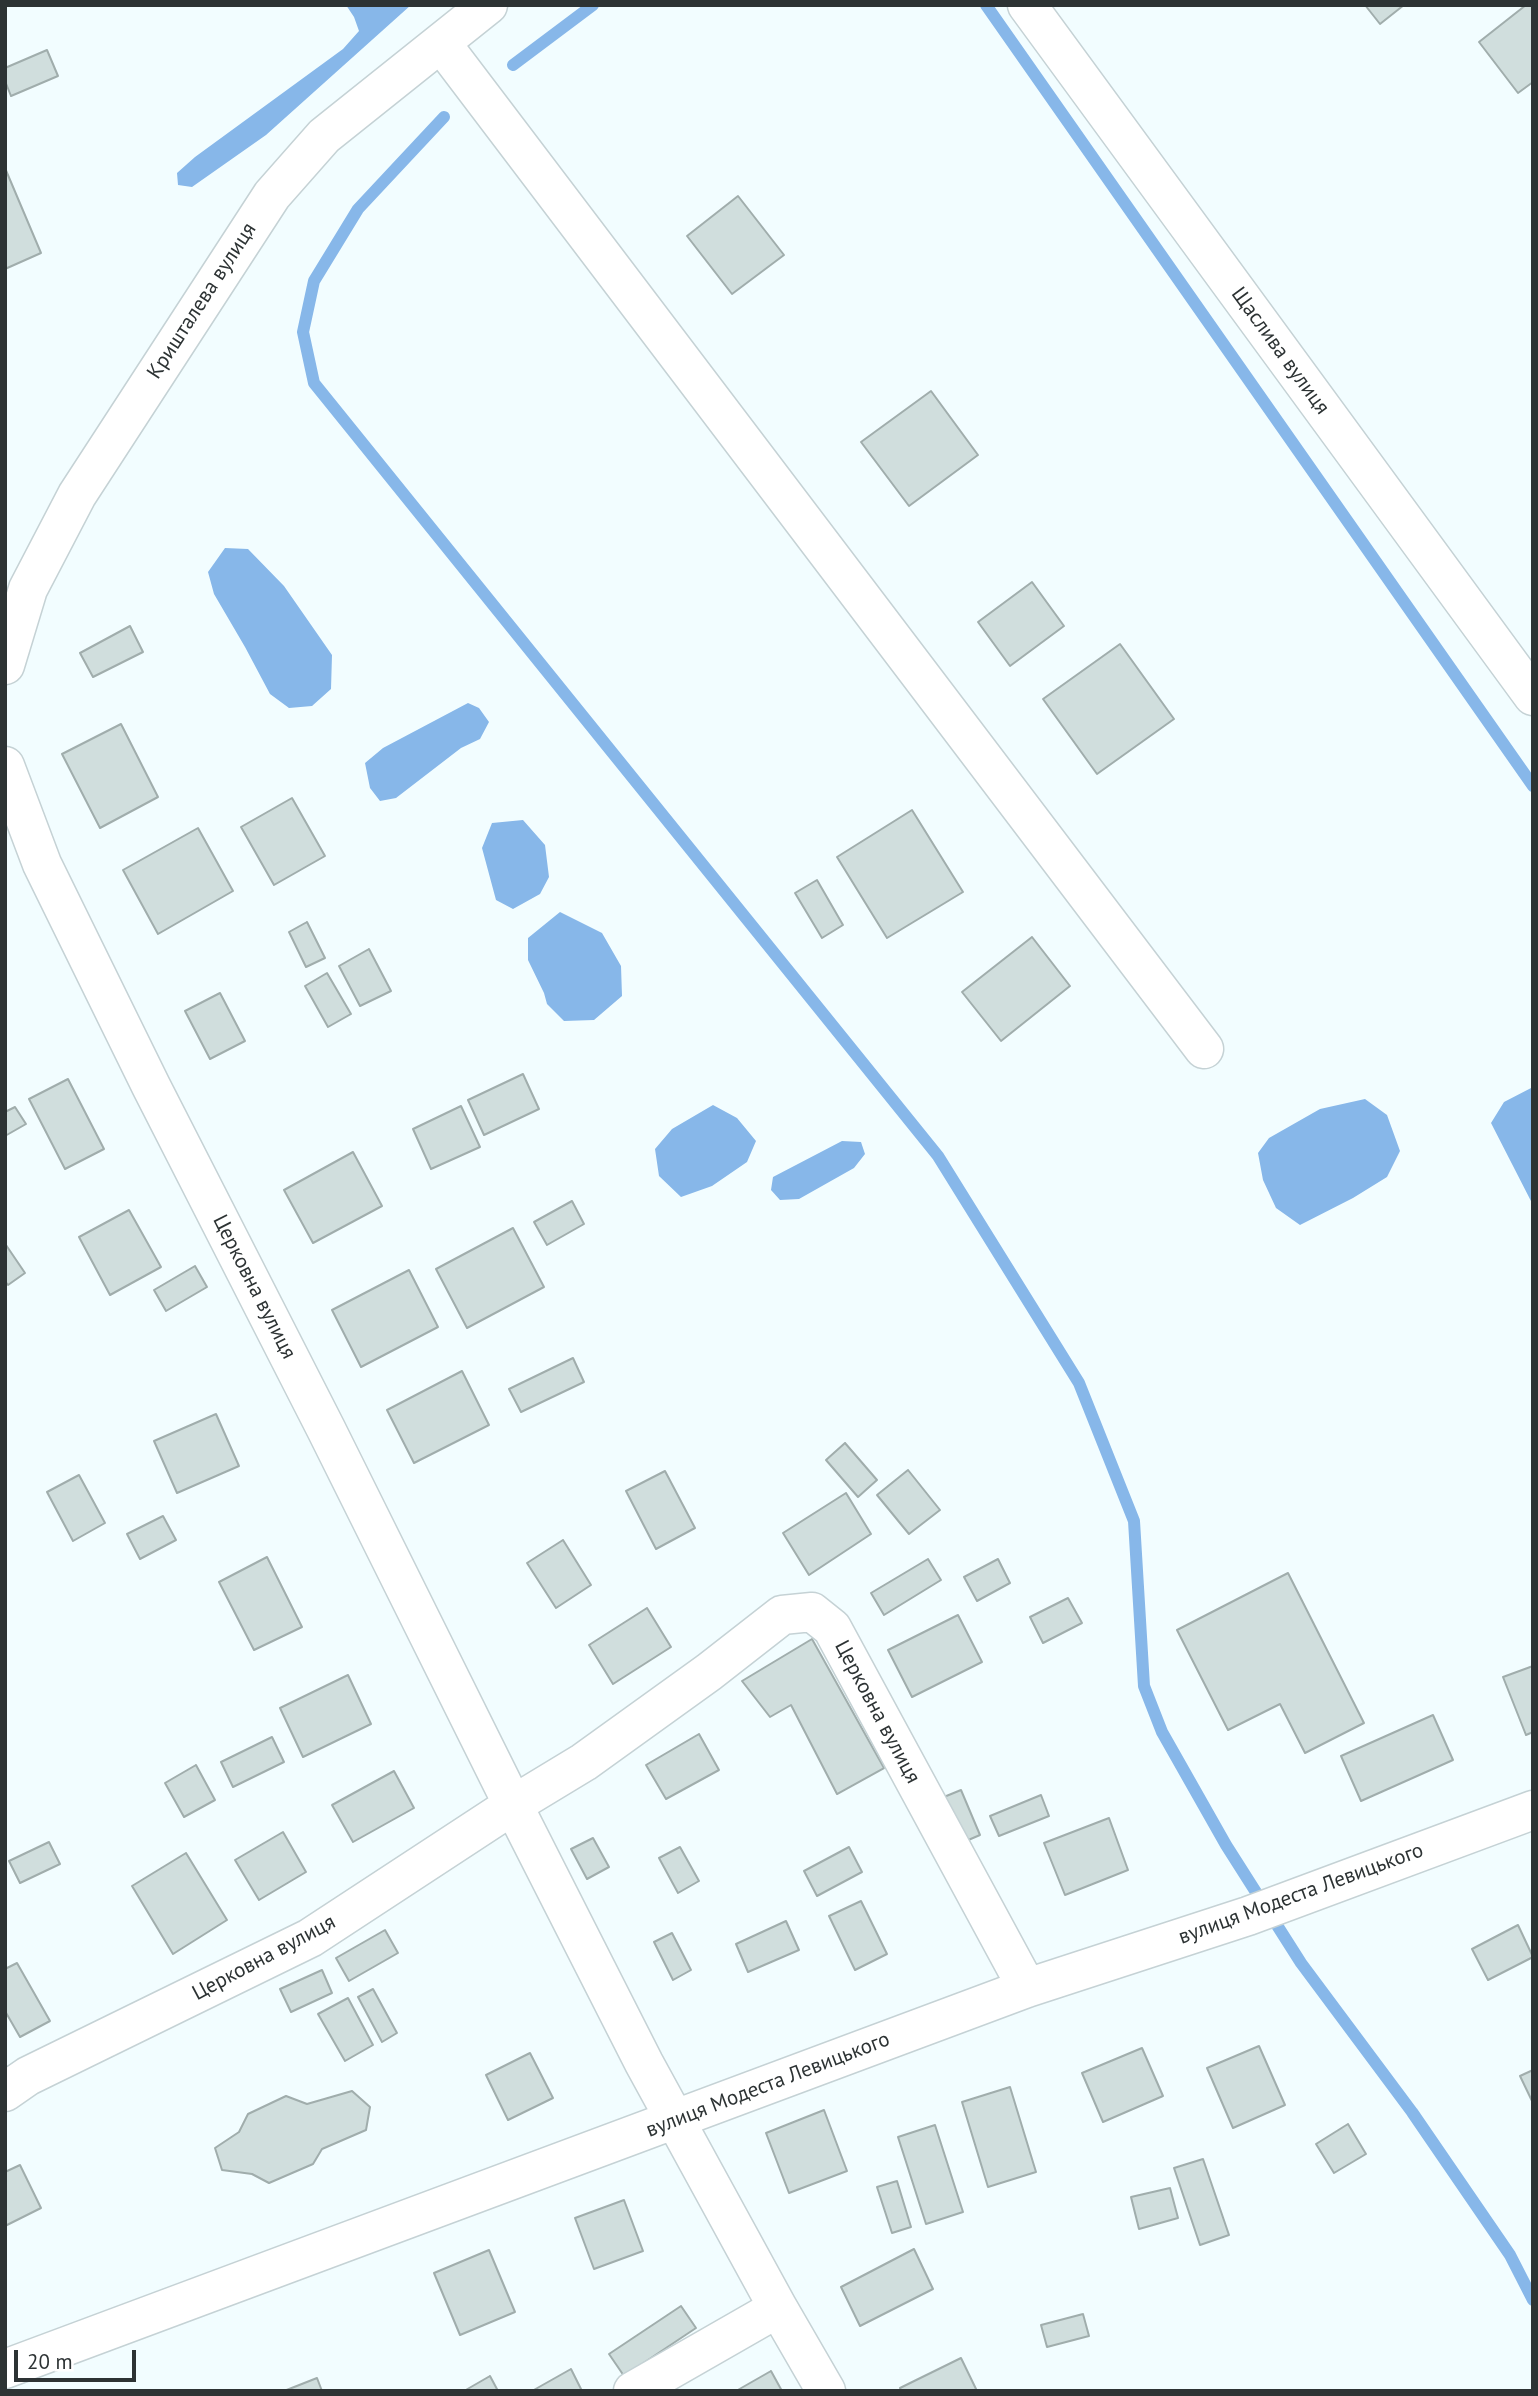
<!DOCTYPE html>
<meta charset="utf-8">
<style>
body{margin:0}
#map{position:relative;width:1538px;height:2396px;overflow:hidden;background:#f2fdff;font-family:"PT Sans",sans-serif}
canvas{display:block}
.frame{position:absolute;inset:0;border:7px solid #2d3334;pointer-events:none}
.scale{position:absolute;left:14px;top:2350px;width:122px;height:32px;box-sizing:border-box;border:4px solid #2d3334;border-top:0;padding-left:9px;font-size:21px;line-height:24px;white-space:nowrap;color:#2d3334;-webkit-text-stroke:5px #fff;paint-order:stroke}
</style>
<div id="map">
<canvas width="1538" height="2396"></canvas>
<div class="frame"></div>
<div class="scale">20 m</div>
</div>
<script>
const g = document.querySelector('canvas').getContext('2d');
g.lineJoin = 'round';
function fillPath(path, color) {
  g.fillStyle = color;
  g.fill(path, 'evenodd');
}
function shape(rows) {
  const path = new Path2D();
  for (const r of rows) {
    path.moveTo(r[0], r[1]);
    for (let i = 2; i < r.length; i += 2) path.lineTo(r[i], r[i + 1]);
  }
  return path;
}
function trace(path, color, width, dash) {
  g.strokeStyle = color;
  g.lineWidth = width;
  g.lineCap = dash ? 'butt' : 'round';
  g.setLineDash(dash || []);
  g.stroke(path);
}
function label(font, color, halo, rows, align = 'center') {
  g.font = font + ' "PT Sans",sans-serif';
  g.lineWidth = 5;
  g.setLineDash([]);
  g.textBaseline = 'middle';
  g.strokeStyle = halo;
  g.fillStyle = color;
  for (const [text, x, y, turn = 0] of rows) {
    g.save();
    g.translate(x, y);
    g.rotate((+turn || 0) * Math.PI / 180);
    g.textAlign = isNaN(turn) ? turn : align;
    if (halo) g.strokeText(text, 0, 0);
    g.fillText(text, 0, 0);
    g.restore();
  }
}
const water = shape([
 [346,5,411,5,266,135,192,187,178,185,177,173,195,157,343,49,359,31,354,17],
 [225,548,248,549,284,586,332,655,331,689,312,706,289,708,270,694,245,647,214,594,208,572],
 [468,703,479,708,489,722,480,739,461,748,396,798,380,801,370,788,365,763,383,748],
 [523,820,545,845,549,877,540,894,513,909,496,900,482,848,492,823],
 [560,912,602,933,621,966,622,996,594,1020,564,1021,547,1004,544,993,528,960,528,938],
 [1533,1087,1533,1205,1491,1123,1504,1102],
 [1365,1099,1387,1115,1400,1151,1387,1177,1353,1198,1300,1225,1276,1208,1263,1180,1258,1153,1269,1138,1320,1109],
 [713,1105,737,1118,756,1141,747,1162,712,1186,681,1197,659,1176,655,1149,672,1129],
 [842,1141,861,1142,865,1154,854,1168,799,1199,780,1200,771,1190,773,1177]
]);
const stream = shape([
 [986,5,1533,786],
 [513,65,593,5],
 [444,117,358,209,314,281,303,332,314,383,938,1156,1079,1383,1134,1521,1144,1686,1162,1732,1226,1845,1301,1963,1412,2112,1510,2255,1533,2300]
]);
const building = shape([
 [1365,5,1404,5,1380,24,1365,5],
 [1526,5,1533,5,1533,82,1518,93,1479,42,1526,5],
 [47,50,58,76,11,96,5,81,5,68,47,50],
 [5,168,41,253,5,269,5,168],
 [738,196,784,255,732,294,687,236,738,196],
 [931,391,978,455,909,506,861,442,931,391],
 [1032,582,1064,626,1010,666,978,622,1032,582],
 [130,626,143,652,93,677,80,653,130,626],
 [1120,644,1174,719,1097,774,1043,699,1120,644],
 [121,724,158,797,100,828,62,754,121,724],
 [292,798,325,856,274,885,241,827,292,798],
 [912,810,963,892,887,938,837,857,912,810],
 [198,828,233,891,158,934,123,870,198,828],
 [817,880,843,925,822,938,795,893,817,880],
 [307,922,325,958,306,967,289,932,307,922],
 [1032,937,1070,986,1001,1041,962,992,1032,937],
 [369,949,391,991,360,1006,339,966,369,949],
 [327,973,351,1014,328,1027,305,986,327,973],
 [220,993,245,1041,210,1059,185,1011,220,993],
 [523,1074,539,1109,484,1135,468,1100,523,1074],
 [68,1079,104,1149,65,1169,29,1099,68,1079],
 [461,1106,480,1147,431,1169,413,1129,461,1106],
 [15,1107,26,1124,5,1136,5,1112,15,1107],
 [353,1152,382,1206,313,1243,284,1190,353,1152],
 [572,1201,584,1224,547,1245,534,1222,572,1201],
 [129,1210,161,1267,110,1295,79,1237,129,1210],
 [513,1228,544,1287,467,1328,436,1269,513,1228],
 [6,1245,25,1273,8,1285,5,1281,6,1245],
 [195,1266,207,1287,166,1311,154,1290,195,1266],
 [409,1270,438,1327,361,1367,332,1310,409,1270],
 [573,1358,584,1382,521,1412,509,1389,573,1358],
 [462,1371,489,1425,414,1463,387,1410,462,1371],
 [216,1414,239,1466,177,1493,154,1441,216,1414],
 [845,1443,877,1480,858,1497,826,1460,845,1443],
 [908,1470,940,1510,909,1534,877,1495,908,1470],
 [665,1471,695,1528,656,1549,626,1491,665,1471],
 [79,1475,105,1523,73,1541,47,1492,79,1475],
 [846,1493,871,1534,809,1575,783,1533,846,1493],
 [163,1516,176,1540,140,1559,127,1534,163,1516],
 [563,1540,591,1585,556,1608,527,1563,563,1540],
 [267,1557,302,1627,254,1650,219,1582,267,1557],
 [928,1559,941,1580,884,1615,871,1593,928,1559],
 [998,1559,1010,1583,977,1601,964,1577,998,1559],
 [1288,1573,1364,1723,1305,1753,1280,1704,1228,1730,1177,1630,1288,1573],
 [1068,1598,1082,1623,1043,1643,1030,1617,1068,1598],
 [647,1608,671,1647,613,1684,589,1645,647,1608],
 [958,1615,982,1662,912,1697,888,1650,958,1615],
 [812,1639,884,1768,837,1794,791,1705,770,1717,742,1681,812,1639],
 [1533,1666,1533,1732,1526,1735,1503,1677,1533,1666],
 [348,1675,371,1724,303,1757,280,1708,348,1675],
 [1433,1715,1453,1760,1361,1801,1341,1756,1433,1715],
 [699,1734,719,1770,666,1799,646,1765,699,1734],
 [272,1737,284,1762,233,1787,221,1762,272,1737],
 [196,1765,215,1800,184,1817,165,1783,196,1765],
 [394,1771,414,1808,353,1842,332,1805,394,1771],
 [961,1790,980,1835,959,1844,939,1799,961,1790],
 [1041,1795,1049,1816,999,1836,990,1816,1041,1795],
 [1109,1818,1128,1870,1065,1895,1044,1843,1109,1818],
 [283,1832,306,1872,259,1900,235,1860,283,1832],
 [593,1838,609,1867,587,1879,571,1849,593,1838],
 [49,1842,60,1864,20,1883,9,1861,49,1842],
 [680,1847,699,1881,678,1893,659,1858,680,1847],
 [849,1847,862,1872,817,1896,804,1871,849,1847],
 [186,1853,227,1920,173,1954,132,1886,186,1853],
 [861,1901,887,1954,855,1970,829,1916,861,1901],
 [786,1921,799,1950,748,1972,736,1944,786,1921],
 [1518,1925,1533,1957,1488,1980,1472,1949,1518,1925],
 [385,1930,398,1953,349,1981,336,1958,385,1930],
 [672,1933,691,1970,673,1980,654,1942,672,1933],
 [17,1963,50,2021,20,2037,5,2011,5,1969,17,1963],
 [322,1970,332,1993,291,2012,280,1989,322,1970],
 [373,1989,397,2033,382,2042,358,1997,373,1989],
 [348,1998,373,2045,345,2061,318,2014,348,1998],
 [1259,2046,1285,2105,1233,2128,1207,2068,1259,2046],
 [1142,2048,1163,2096,1103,2122,1082,2073,1142,2048],
 [530,2053,553,2098,508,2120,486,2075,530,2053],
 [1533,2070,1533,2100,1532,2101,1520,2076,1533,2070],
 [1010,2087,1036,2172,988,2187,962,2102,1010,2087],
 [352,2091,370,2107,366,2130,322,2149,313,2164,269,2183,252,2174,222,2170,215,2148,239,2132,248,2114,286,2096,307,2104,352,2091],
 [824,2110,847,2171,789,2193,766,2133,824,2110],
 [1348,2124,1366,2154,1334,2173,1316,2144,1348,2124],
 [935,2125,963,2212,926,2224,898,2137,935,2125],
 [1203,2159,1229,2235,1200,2245,1174,2168,1203,2159],
 [20,2165,41,2208,5,2226,5,2172,20,2165],
 [897,2181,911,2227,892,2233,877,2187,897,2181],
 [1170,2188,1178,2218,1139,2229,1131,2197,1170,2188],
 [624,2200,643,2251,594,2269,575,2218,624,2200],
 [914,2249,933,2289,860,2326,841,2287,914,2249],
 [489,2250,515,2312,460,2335,434,2273,489,2250],
 [681,2306,696,2328,624,2376,609,2354,681,2306],
 [1083,2314,1089,2336,1047,2347,1041,2325,1083,2314],
 [961,2358,977,2391,901,2391,900,2388,961,2358],
 [571,2369,582,2391,532,2391,571,2369],
 [771,2371,782,2391,736,2391,771,2371],
 [490,2376,498,2391,464,2391,490,2376],
 [317,2378,322,2391,284,2391,317,2378]
]);
const minor = shape([
 [1027,5,1533,696],
 [441,43,1204,1049],
 [5,665,28,589,77,495,272,195,324,136,488,5],
 [5,766,42,864,151,1086,326,1429,513,1805,644,2063,778,2308,826,2391],
 [5,2092,28,2076,310,1938,513,1805,584,1762,709,1672,782,1615,812,1612,832,1628,1027,1988],
 [5,2369,1027,1988,1248,1916,1533,1810],
 [633,2391,778,2308]
]);
const streetNames = [
 ["Кришталева вулиця",202,301,-57],
 ["Щаслива вулиця",1280,351,54],
 ["Церковна вулиця",254,1287,63],
 ["Церковна вулиця",877,1712,62],
 ["вулиця Модеста Левицького",1301,1894,-20],
 ["Церковна вулиця",264,1958,-28],
 ["вулиця Модеста Левицького",768,2085,-21]
];
fillPath(water, '#87b7e9');
trace(stream, '#87b7e9', 12);
fillPath(building, '#d0dedd');
trace(building, '#a0adac', 2);
trace(minor, '#c5d2d5', 41);
trace(minor, '#fff', 38);
label('21px', '#2d3334', '#fff', streetNames);
</script>
